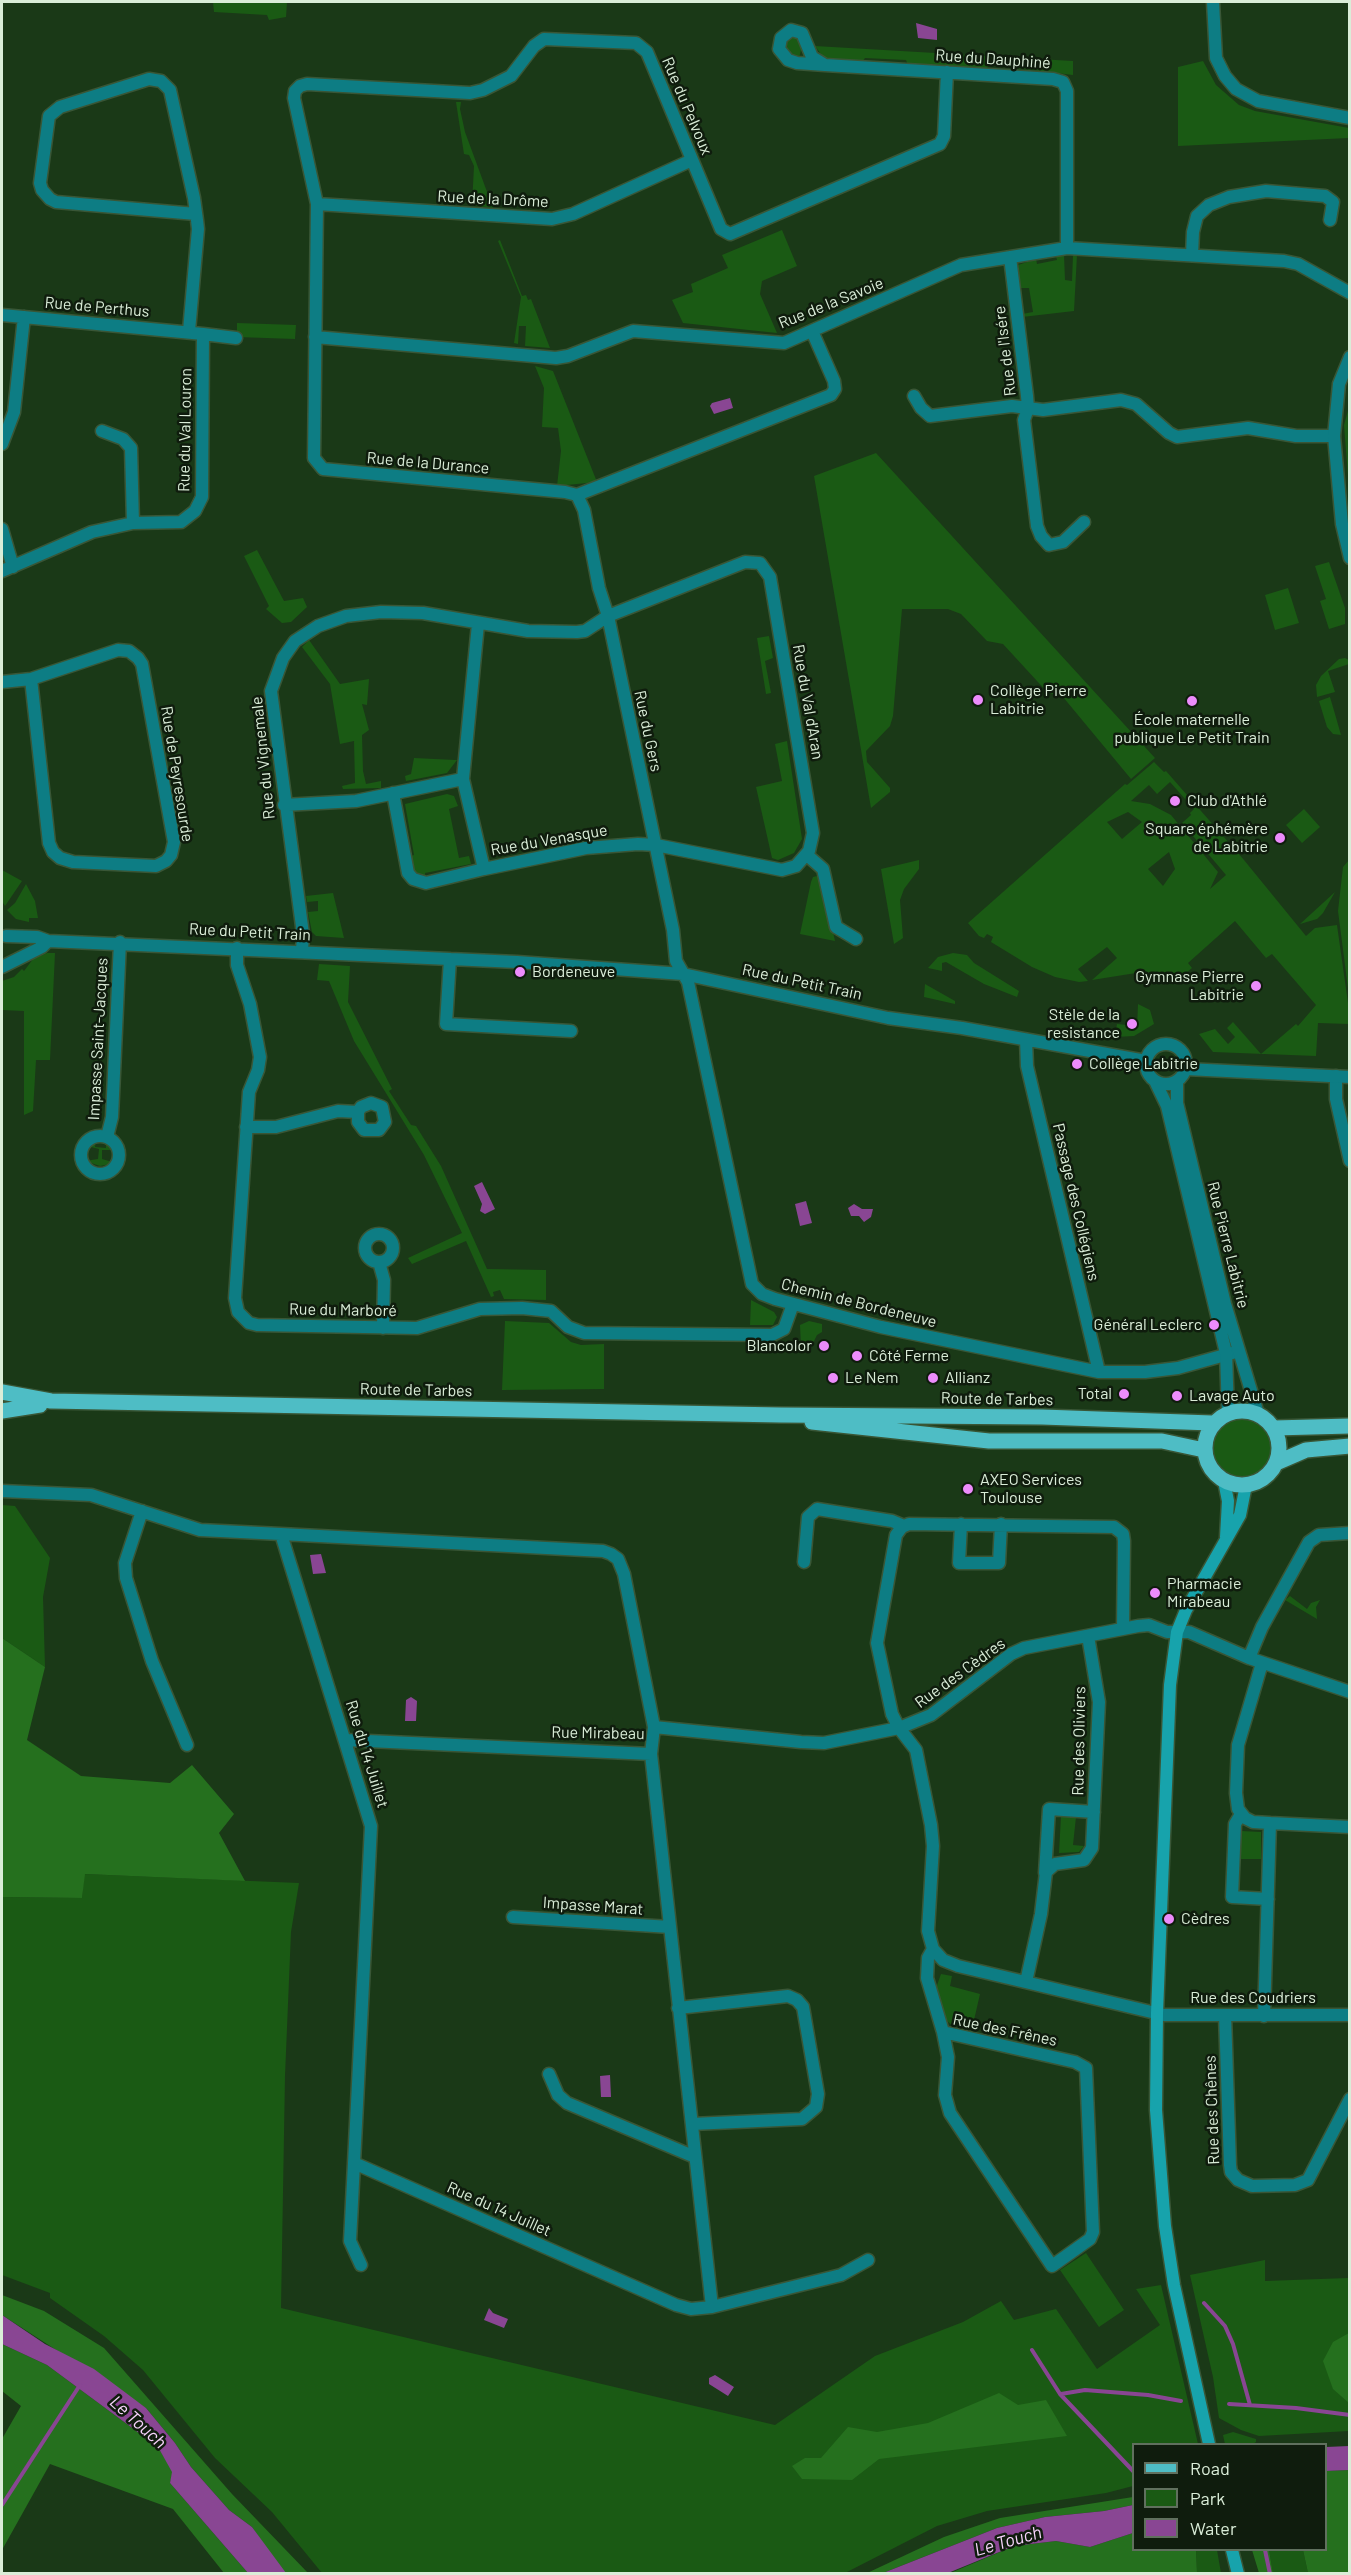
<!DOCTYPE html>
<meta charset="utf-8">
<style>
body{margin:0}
#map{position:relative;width:1351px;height:2575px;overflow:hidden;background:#1a3917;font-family:Barlow,sans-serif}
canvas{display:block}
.frame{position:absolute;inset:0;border:3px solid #daedd8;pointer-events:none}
.legend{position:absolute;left:1132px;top:2443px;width:195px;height:108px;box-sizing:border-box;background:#0f1c0d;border:2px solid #60705e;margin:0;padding:8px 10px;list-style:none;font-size:18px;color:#daedd8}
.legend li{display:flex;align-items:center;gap:12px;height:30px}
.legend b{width:30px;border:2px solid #60705e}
</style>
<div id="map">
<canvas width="1351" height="2575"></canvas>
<div class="frame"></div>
<ul class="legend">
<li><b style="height:8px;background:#4ebdc5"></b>Road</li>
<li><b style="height:16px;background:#1a5a14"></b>Park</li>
<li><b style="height:16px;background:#894693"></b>Water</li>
</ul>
</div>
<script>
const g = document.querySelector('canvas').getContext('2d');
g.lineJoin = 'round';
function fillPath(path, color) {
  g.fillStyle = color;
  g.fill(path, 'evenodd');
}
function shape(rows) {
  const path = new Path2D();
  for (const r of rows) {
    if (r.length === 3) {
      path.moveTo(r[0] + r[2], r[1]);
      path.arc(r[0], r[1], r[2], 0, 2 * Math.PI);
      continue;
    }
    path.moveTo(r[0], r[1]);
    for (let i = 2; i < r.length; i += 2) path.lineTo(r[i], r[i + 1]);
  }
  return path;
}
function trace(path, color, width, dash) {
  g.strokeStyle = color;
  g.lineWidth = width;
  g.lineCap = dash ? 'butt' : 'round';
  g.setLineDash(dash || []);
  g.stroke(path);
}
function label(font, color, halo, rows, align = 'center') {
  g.font = font + ' Barlow,sans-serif';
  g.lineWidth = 5;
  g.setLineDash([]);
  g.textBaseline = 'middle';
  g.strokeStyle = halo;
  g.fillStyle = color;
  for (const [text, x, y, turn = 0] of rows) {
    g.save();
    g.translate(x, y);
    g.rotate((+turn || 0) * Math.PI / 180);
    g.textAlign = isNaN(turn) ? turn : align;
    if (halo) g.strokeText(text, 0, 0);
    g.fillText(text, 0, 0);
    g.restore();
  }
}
const green = shape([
 [213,2,287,2,286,17,269,20,267,15,214,12],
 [796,36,802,46,799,58,786,51,784,40],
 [815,46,1073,61,1073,75,989,65,986,70,908,65,906,60,865,58,862,62,825,60],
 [1203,61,1216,85,1239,105,1255,111,1349,128,1349,138,1178,146,1178,67],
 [456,102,461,102,460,109,465,132,493,208,472,205,474,166,469,155,464,154],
 [782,230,797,266,762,281,760,294,777,333,683,323,672,300,693,292,691,284,728,268,722,255],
 [500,240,522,296,526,295,528,300,531,299,550,348,525,346,526,326,519,326,518,344,514,343,521,297,498,241],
 [1064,255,1065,280,1072,281,1073,255,1077,255,1074,311,1022,317,1022,314,1033,312,1029,288,1019,288,1018,265,1036,259,1037,264,1057,260,1056,256],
 [237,323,296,325,295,339,237,337],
 [535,366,553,371,597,482,557,486,561,451,558,428,542,427,544,388],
 [1349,407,1350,407,1349,489,1344,425],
 [876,453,1155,758,1131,779,1063,697,1048,693,1003,644,987,641,961,614,948,609,902,609,893,716,890,726,866,751,867,762,890,788,890,792,871,808,814,476],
 [257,550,284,601,303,598,307,607,291,622,282,623,266,609,269,606,244,556],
 [1329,562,1345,608,1345,624,1329,629,1320,601,1326,599,1315,566],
 [1288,588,1299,623,1275,630,1265,595],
 [769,636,773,658,765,661,771,693,766,694,757,638],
 [309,640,340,684,369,679,367,705,362,704,369,730,362,735,363,771,366,784,381,781,381,788,343,789,342,786,355,783,354,741,340,744,330,684,302,647],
 [1345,658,1349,660,1349,664,1328,671,1335,692,1317,697,1316,685,1321,676,1339,659],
 [1330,697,1335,714,1341,735,1333,734,1327,727,1319,701],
 [787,741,802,839,794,853,778,860,772,858,756,787,782,781,775,744],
 [414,758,455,760,457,760,447,773,406,781,405,776,411,774],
 [1154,762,1164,772,1166,771,1244,860,1306,936,1315,928,1337,925,1349,1010,1350,1039,1349,1040,1349,1024,1318,1023,1316,1056,1213,1052,1199,1034,1215,1029,1228,1044,1235,1037,1227,1028,1233,1022,1261,1054,1296,1024,1298,1026,1316,1005,1272,954,1266,958,1235,921,1188,963,1192,968,1172,985,1167,981,1163,983,1136,973,1092,980,1117,958,1107,947,1078,969,1088,981,1079,982,1055,977,1032,967,991,942,993,937,987,934,984,938,979,936,968,923,1125,784,1127,785],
 [1170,782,1194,809,1190,813,1191,815,1182,823,1226,875,1210,889,1218,872,1171,815,1150,804,1131,801,1149,785,1157,794],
 [1128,812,1142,822,1122,839,1107,822],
 [1169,852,1175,869,1163,886,1148,869],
 [447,794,454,796,458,806,449,809,459,858,469,856,471,864,425,873,425,878,418,877,413,871,410,856,414,855,405,804],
 [1304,809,1320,827,1302,843,1286,825],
 [919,860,919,869,904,889,900,900,903,938,894,944,881,869],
 [1349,860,1348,889,1349,996,1338,911,1343,867],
 [2,870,22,881,5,906,2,901],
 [817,876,821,877,835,941,800,934,811,882,813,877],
 [26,884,35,901,38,918,29,918,29,922,16,919,7,910,15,903],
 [1335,892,1323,913,1317,919,1300,924],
 [333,893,344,938,316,936,312,932,308,912,318,911,318,901,307,902,306,896],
 [47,953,55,953,50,1060,36,1060,33,1111,24,1115,24,1011,2,1010,2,981,14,977,22,969,24,971,33,959],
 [953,953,967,955,974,963,1019,991,1017,997,984,984,946,962,942,963,942,971,928,968,938,957],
 [319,964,350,966,348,1002,392,1089,389,1091,411,1125,416,1126,441,1166,487,1269,546,1270,546,1300,504,1299,500,1290,493,1292,494,1296,491,1297,466,1241,412,1264,408,1258,462,1233,424,1155,354,1041,329,981,317,980],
 [925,984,955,1001,955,1004,924,997],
 [1138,1004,1150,1010,1154,1024,1134,1036,1115,1037,1117,1024,1127,1025,1132,1030,1137,1028],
 [96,1139,95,1147,106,1148,106,1140,113,1144,114,1150,102,1150,102,1159,116,1163,100,1166,85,1161,98,1159,99,1149,87,1146],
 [751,1300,774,1312,777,1317,773,1325,750,1325],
 [505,1321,549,1323,571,1342,581,1345,604,1344,604,1389,502,1390],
 [809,1321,822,1324,822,1332,817,1335,811,1347,801,1347,800,1325],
 [1241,1449,31],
 [2,1505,15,1506,50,1558,43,1597,45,1667,2,1638],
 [1290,1596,1307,1609,1311,1603,1320,1600,1316,1607,1317,1619,1285,1600],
 [1061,1816,1076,1817,1073,1845,1084,1846,1079,1852,1059,1853],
 [1241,1831,1261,1832,1261,1859,1237,1859],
 [84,1874,299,1883,291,1932,285,2076,281,2308,775,2425,875,2356,963,2322,1001,2301,1014,2320,1056,2309,1097,2369,1160,2325,1136,2289,1161,2285,1198,2444,1134,2444,1133,2486,1106,2493,987,2511,937,2526,845,2573,322,2573,272,2512,215,2458,143,2370,104,2336,50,2298,50,2293,2,2275,2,1897,82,1898],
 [941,1974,952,1976,950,1986,980,1994,974,2020,958,2017,954,2027,946,2020,936,1988],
 [1086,2253,1124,2310,1099,2327,1060,2270],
 [1349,2255,1349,2431,1259,2436,1241,2430,1219,2418,1213,2377,1190,2275,1265,2260,1265,2281,1348,2278],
 [1233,2432,1256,2439,1256,2442,1253,2444,1225,2444,1223,2435],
 [1196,2550,1217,2550,1221,2573,1197,2573],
 [1269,2550,1303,2550,1308,2573,1273,2573]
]);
const forest = shape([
 [2,1638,45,1667,27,1740,81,1776,170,1783,192,1765,234,1814,219,1833,245,1881,85,1874,82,1898,2,1897],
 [2,2295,44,2311,104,2348,232,2494,308,2573,286,2573,279,2568,252,2527,229,2510,191,2467,175,2443,146,2408,2,2315],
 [1349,2333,1349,2403,1333,2389,1323,2361,1333,2342],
 [2,2344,47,2365,158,2447,173,2472,170,2483,248,2573,224,2573,173,2509,50,2464,2,2550,2,2439,21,2406,2,2391],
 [999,2393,1018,2405,1046,2400,1067,2436,879,2459,852,2480,802,2479,792,2466,805,2458,821,2458,848,2427,877,2432,928,2423],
 [1349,2470,1349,2573,1308,2573,1303,2550,1326,2550,1326,2471],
 [1133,2497,1133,2505,1104,2511,1045,2517,997,2528,883,2573,865,2574,944,2537,1000,2518],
 [1133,2533,1134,2550,1196,2550,1197,2573,948,2574,1014,2546,1056,2541,1090,2547],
 [1252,2550,1269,2550,1273,2573,1259,2573]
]);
const water = shape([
 [916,23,937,29,937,40,918,38],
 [730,398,733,408,714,414,710,406,712,403],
 [482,1182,495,1209,485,1214,480,1211,482,1204,474,1186],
 [806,1201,812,1223,800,1226,795,1204],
 [854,1204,862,1209,873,1209,871,1217,864,1222,859,1216,851,1216,848,1208],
 [321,1554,326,1573,313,1574,310,1555],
 [411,1697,417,1701,416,1721,405,1721,406,1700],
 [610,2075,611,2097,601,2097,600,2076],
 [489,2308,493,2313,508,2319,504,2328,484,2320],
 [2,2315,45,2344,94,2369,146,2408,175,2443,191,2467,229,2510,252,2527,286,2573,248,2573,170,2483,172,2472,158,2447,47,2365,2,2344],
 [715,2375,734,2387,728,2396,709,2384,709,2378],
 [1349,2446,1349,2470,1326,2471,1326,2447],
 [1133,2505,1133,2533,1090,2547,1056,2541,1014,2546,948,2573,883,2573,997,2528,1045,2517,1104,2511]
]);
const stream = shape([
 [1204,2303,1225,2326,1233,2344,1250,2405],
 [1032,2350,1060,2394,1134,2472],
 [1061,2394,1085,2390,1148,2395,1181,2401],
 [1229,2404,1296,2408,1350,2415],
 [2,2505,80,2385],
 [1265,2550,1270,2574]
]);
const minor = shape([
 [1213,2,1216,58,1225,76,1236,89,1258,101,1350,118],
 [825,65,797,63,788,60,779,49,781,38,791,30,802,33,812,57,825,65,1053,79,1063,82,1067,91,1067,248],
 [317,204,552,219,573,214,692,160],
 [1192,255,1193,232,1197,216,1209,205,1229,197,1266,191,1325,196,1333,202,1330,220],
 [1010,257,1027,396,1028,408,1024,420,1037,526,1041,536,1049,545,1063,542,1084,522],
 [2,315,203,334,202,497,195,511,181,522,133,523,92,532,2,571],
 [189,331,198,229,197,220,194,198,170,90,161,81,149,79,60,107,49,116,40,183,42,190,50,199,56,202,196,214],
 [812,331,834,381,835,389,831,395,577,495,565,492,323,469,314,458,317,204,294,98,295,91,300,86,307,84,470,93,483,90,511,76,534,46,544,39,636,43,647,52,721,229,730,234,940,144,944,136,947,72],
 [203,334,236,338],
 [315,337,556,358,568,356,633,331,784,343,961,265,1067,248,1284,261,1298,264,1350,293],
 [914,396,921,408,930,416,1012,406,1043,410,1121,400,1136,404,1169,433,1177,437,1248,428,1296,436,1334,436],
 [102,431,123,439,131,448,133,523],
 [2,444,14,412,24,317],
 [577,495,584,510,599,588,608,616,673,930,676,961,688,982,752,1284,762,1294,775,1299,881,1327,1099,1372,1145,1372,1178,1368,1236,1352],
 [2,529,13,567],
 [2,682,31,679,118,650,129,651,138,658,142,664,174,842,171,855,166,861,156,866,73,862,60,858,53,852,49,843,31,679],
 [393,793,408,873,413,879,426,883,484,869],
 [284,805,356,801,463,779],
 [807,855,823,869,836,927,856,939],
 [6,936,37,937,48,941,517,962,683,974,888,1018,962,1028,1146,1061],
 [237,948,237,965,250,1004,260,1057,258,1070,249,1092,235,1298,238,1312,249,1323,257,1325,417,1328,480,1309,522,1308,551,1311,568,1327,584,1333,772,1335,784,1329,793,1304],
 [302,951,303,934,271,691,283,658,295,641,318,626,346,616,381,612,423,613,528,631,577,632,585,631,608,616,745,562,760,563,770,577,813,833,809,851,796,866,782,870,656,845,638,844,586,848,484,869,463,779,478,624],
 [450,959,446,1024,571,1031],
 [2,967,42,947,48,941],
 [1026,1040,1027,1066,1099,1372],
 [1336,1076,1336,1099,1350,1161],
 [246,1127,276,1127,338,1111,358,1112,361,1107,371,1103,382,1107,385,1122,379,1130,364,1130,358,1122,358,1112],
 [100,1155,19],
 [107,1137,112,1117,120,942],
 [379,1248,14],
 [379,1262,384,1280,383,1328],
 [2,1491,91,1495,200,1530,281,1534],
 [142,1511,125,1563,126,1578,152,1661,187,1745],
 [961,1524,959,1563,999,1563,1001,1524],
 [804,1562,808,1517,817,1509,892,1521,904,1526],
 [1249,1658,1262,1627,1309,1542,1319,1535,1350,1533],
 [1262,1663,1238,1745,1236,1793,1238,1809,1245,1818,1253,1822,1270,1823,1264,2016],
 [1350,1692,1249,1658,1189,1632,1167,1632,1149,1625,1138,1626,1024,1648,1011,1654,931,1715,899,1728,916,1750,931,1825,933,1846,928,1931,933,1949,943,1960,958,1966,1164,2015,1350,2015],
 [346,1740,651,1754,654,1727,801,1742,824,1743,899,1728,892,1714,877,1643,896,1535,902,1527,909,1524,1114,1527,1123,1534,1124,1541,1123,1629],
 [651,1754,712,2307,691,2309,676,2305,354,2163,371,1826,281,1534,603,1551,611,1554,618,1559,624,1574,654,1727],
 [1241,1814,1235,1824,1232,1897,1268,1899],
 [1270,1823,1350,1827],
 [1045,1873,1049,1809,1094,1812],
 [513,1917,670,1927],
 [933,1949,928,1958,927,1978,943,2032],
 [1026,1982,1041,1914,1046,1872,1055,1864,1084,1860,1092,1848,1099,1702,1088,1636],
 [678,2008,788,1996,797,2000,803,2007,818,2094,816,2107,802,2119,692,2124],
 [1225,2015,1230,2165,1231,2172,1238,2180,1252,2186,1295,2185,1308,2180,1350,2099],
 [943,2032,1075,2062,1086,2068,1093,2232,1090,2239,1052,2266,950,2113,945,2095,948,2057,943,2032],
 [549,2074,558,2095,567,2103,695,2157],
 [354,2163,350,2241,361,2265],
 [712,2307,841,2275,868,2260]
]);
const tertiary = shape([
 [1350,357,1339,384,1334,436,1342,524,1350,558],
 [1166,1064,20],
 [1186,1069,1350,1077],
 [1155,1081,1167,1106,1221,1332,1226,1353,1228,1413],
 [1177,1081,1177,1103,1225,1304,1258,1414]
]);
const secondary = shape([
 [1224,1481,1228,1501,1226,1537],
 [1209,2444,1174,2285,1165,2226,1156,2110,1157,2013,1170,1685,1177,1632,1186,1610,1240,1515,1246,1485],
 [1232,2550,1238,2574]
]);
const primary = shape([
 [2,1392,51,1401,780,1415,1042,1417,1212,1423],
 [1242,1448,37],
 [2,1411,40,1405],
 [812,1422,989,1441,1162,1441,1204,1450],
 [1274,1428,1350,1426],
 [1276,1463,1306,1450,1350,1446]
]);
const markers = [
 [978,700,6,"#ec8cfb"],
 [1192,701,6,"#ec8cfb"],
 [1175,801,6,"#ec8cfb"],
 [1280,838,6,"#ec8cfb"],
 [520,972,6,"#ec8cfb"],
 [1256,986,6,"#ec8cfb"],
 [1132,1024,6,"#ec8cfb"],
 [1077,1064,6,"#ec8cfb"],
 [1214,1325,6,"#ec8cfb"],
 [824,1346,6,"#ec8cfb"],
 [857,1356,6,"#ec8cfb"],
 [833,1378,6,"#ec8cfb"],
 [933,1378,6,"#ec8cfb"],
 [1124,1394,6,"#ec8cfb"],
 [1177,1396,6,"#ec8cfb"],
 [968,1489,6,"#ec8cfb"],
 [1155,1593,6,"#ec8cfb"],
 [1169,1919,6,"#ec8cfb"]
];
const streetNames = [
 ["Rue du Dauphiné",993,59,4],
 ["Rue du Pelvoux",687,106,67],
 ["Rue de la Drôme",493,199,3],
 ["Rue de la Savoie",831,303,-22],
 ["Rue de Perthus",97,307,5],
 ["Rue de l'Isére",1005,351,-97],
 ["Rue du Val Louron",185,430,-89],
 ["Rue de la Durance",428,463,5],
 ["Rue du Val d'Aran",808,702,80],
 ["Rue du Gers",648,731,78],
 ["Rue du Vignemale",263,758,-96],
 ["Rue de Peyresourde",177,774,81],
 ["Rue du Venasque",549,840,-10],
 ["Rue du Petit Train",250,932,3],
 ["Rue du Petit Train",802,982,12],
 ["Impasse Saint-Jacques",98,1039,-87],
 ["Passage des Collégiens",1076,1202,77],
 ["Rue Pierre Labitrie",1228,1245,76],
 ["Chemin de Bordeneuve",859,1303,14],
 ["Rue du Marboré",343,1310,1],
 ["Route de Tarbes",416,1390,1],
 ["Route de Tarbes",997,1399,1],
 ["Rue des Cèdres",960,1673,-36],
 ["Rue Mirabeau",598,1733,1],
 ["Rue des Oliviers",1079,1741,-89],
 ["Rue du 14 Juillet",367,1754,73],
 ["Impasse Marat",593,1906,4],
 ["Rue des Coudriers",1253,1998],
 ["Rue des Frênes",1005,2030,12],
 ["Rue des Chênes",1212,2110,-92],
 ["Rue du 14 Juillet",499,2209,24]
];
const poiNames = [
 ["Collège Pierre",990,691],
 ["Labitrie",990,709],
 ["École maternelle",1192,720,"center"],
 ["publique Le Petit Train",1192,738,"center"],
 ["Club d'Athlé",1187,801],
 ["Square éphémère",1268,829,"right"],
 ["de Labitrie",1268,847,"right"],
 ["Bordeneuve",532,972],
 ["Gymnase Pierre",1244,977,"right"],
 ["Labitrie",1244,995,"right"],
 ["Stèle de la",1120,1015,"right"],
 ["resistance",1120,1033,"right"],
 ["Collège Labitrie",1089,1064],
 ["Général Leclerc",1202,1325,"right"],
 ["Blancolor",812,1346,"right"],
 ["Côté Ferme",869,1356],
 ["Le Nem",845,1378],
 ["Allianz",945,1378],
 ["Total",1112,1394,"right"],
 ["Lavage Auto",1189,1396],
 ["AXEO Services",980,1480],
 ["Toulouse",980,1498],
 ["Pharmacie",1167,1584],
 ["Mirabeau",1167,1602],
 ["Cèdres",1181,1919]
];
const waterNames = [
 ["Le Touch",138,2422,42],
 ["Le Touch",1008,2541,-16]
];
fillPath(green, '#1a5a14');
fillPath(forest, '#25701e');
fillPath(water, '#894693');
trace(stream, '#894693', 4);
trace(minor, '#395636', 15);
trace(tertiary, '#395636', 15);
trace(secondary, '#395636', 15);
trace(primary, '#395636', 18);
trace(minor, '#0d7d84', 12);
trace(tertiary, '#0d7d84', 12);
trace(secondary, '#17a3ac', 12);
trace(primary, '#4ebdc5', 15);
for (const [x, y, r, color] of markers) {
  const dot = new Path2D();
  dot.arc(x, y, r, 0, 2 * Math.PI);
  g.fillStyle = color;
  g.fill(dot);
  trace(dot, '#0f1c0d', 2);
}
label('16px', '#daedd8', '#0f1c0d', streetNames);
label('16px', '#daedd8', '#0f1c0d', poiNames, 'left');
label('italic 18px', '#f8d4fd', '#0f1c0d', waterNames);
</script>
